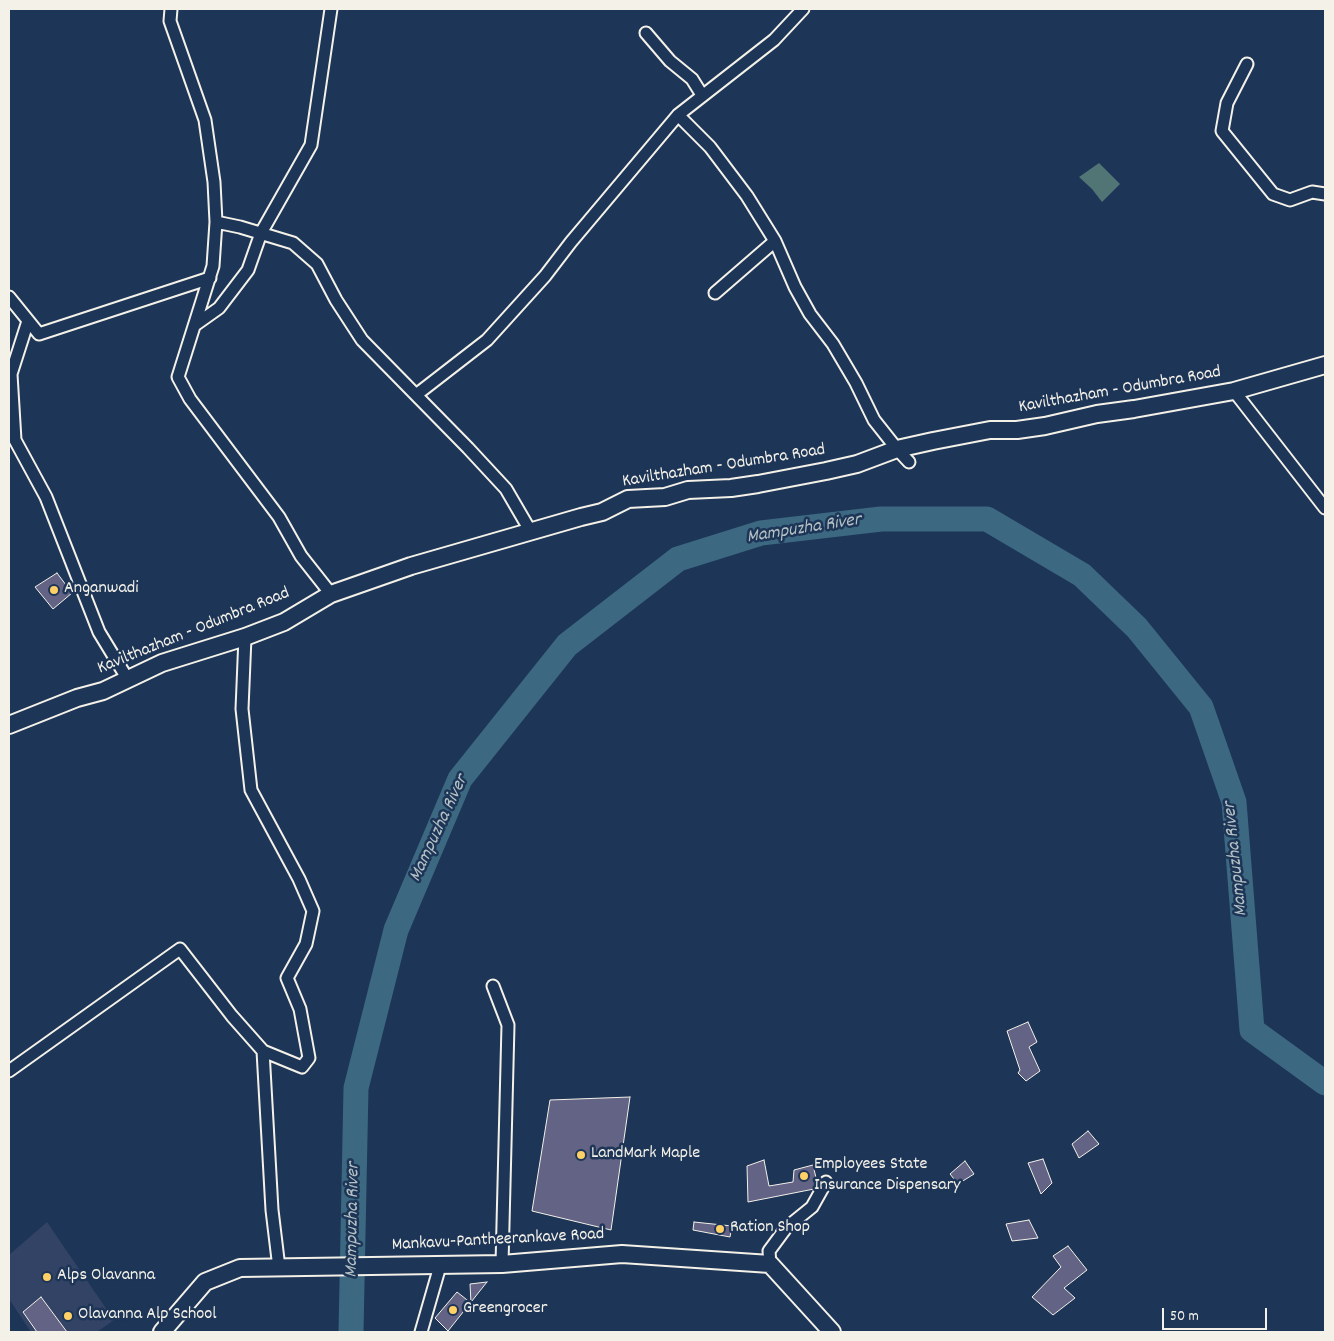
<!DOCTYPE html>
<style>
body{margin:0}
#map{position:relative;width:1334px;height:1341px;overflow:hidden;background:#1d3557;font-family:Dekko,sans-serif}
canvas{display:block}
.frame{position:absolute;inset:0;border:10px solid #f4f1e8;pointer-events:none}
.scale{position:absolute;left:1162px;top:1308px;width:105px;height:22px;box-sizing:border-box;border:2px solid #f4f1e8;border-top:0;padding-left:6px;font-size:15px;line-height:18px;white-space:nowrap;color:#f4f1e8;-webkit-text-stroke:4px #1d3557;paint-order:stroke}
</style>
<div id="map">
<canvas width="1334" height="1341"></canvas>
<div class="frame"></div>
<div class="scale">50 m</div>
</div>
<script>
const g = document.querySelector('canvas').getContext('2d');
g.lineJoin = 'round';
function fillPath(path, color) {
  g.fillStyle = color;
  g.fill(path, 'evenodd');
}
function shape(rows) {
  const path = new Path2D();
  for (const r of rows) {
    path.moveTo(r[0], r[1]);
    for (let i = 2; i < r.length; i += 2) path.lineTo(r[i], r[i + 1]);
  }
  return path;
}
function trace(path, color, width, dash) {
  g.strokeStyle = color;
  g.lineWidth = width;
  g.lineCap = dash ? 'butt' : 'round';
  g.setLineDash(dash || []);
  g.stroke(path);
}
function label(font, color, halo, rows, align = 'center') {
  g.font = font + ' Dekko,sans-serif';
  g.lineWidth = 5;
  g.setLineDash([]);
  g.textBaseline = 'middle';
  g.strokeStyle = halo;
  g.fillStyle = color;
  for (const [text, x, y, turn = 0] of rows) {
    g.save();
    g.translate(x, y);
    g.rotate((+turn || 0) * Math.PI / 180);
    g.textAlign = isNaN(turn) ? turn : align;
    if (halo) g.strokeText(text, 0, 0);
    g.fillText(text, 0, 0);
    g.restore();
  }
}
const built = shape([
 [47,1222,114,1320,97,1332,31,1332,9,1299,9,1255]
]);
const green = shape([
 [1099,163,1120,184,1102,202,1092,189,1079,177]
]);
const river = shape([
 [351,1332,356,1088,396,930,460,779,567,645,678,559,761,533,881,519,987,519,1082,575,1137,628,1201,707,1234,802,1252,1030,1325,1083]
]);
const building = shape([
 [57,573,72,593,53,609,35,587,57,573],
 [1028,1022,1037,1042,1029,1047,1040,1071,1026,1081,1018,1073,1020,1070,1007,1031,1028,1022],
 [630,1097,611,1230,532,1211,550,1100,630,1097],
 [1088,1131,1099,1144,1079,1158,1072,1144,1088,1131],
 [1043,1159,1052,1183,1041,1194,1028,1163,1043,1159],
 [764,1160,769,1186,793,1182,794,1170,813,1165,817,1182,814,1189,748,1202,747,1166,764,1160],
 [965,1161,974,1174,958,1184,950,1174,965,1161],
 [1029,1220,1038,1238,1012,1241,1006,1224,1029,1220],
 [694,1222,732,1226,730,1237,693,1230,694,1222],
 [1068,1246,1087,1270,1064,1288,1075,1298,1053,1315,1032,1297,1061,1267,1053,1256,1068,1246],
 [487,1282,448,1331,435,1318,457,1292,471,1303,470,1284,487,1282],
 [41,1297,67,1332,37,1332,23,1312,41,1297]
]);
const minor = shape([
 [171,9,170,21,205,120,214,182,216,222,213,266,178,377,190,399,279,517,301,556,331,594],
 [646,33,670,61,692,79,702,95],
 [1247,64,1227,103,1222,131,1273,194,1290,200,1312,192,1325,194],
 [678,115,710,147,747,196,775,241,795,287,810,314,833,344,856,383,874,420,897,449,909,462],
 [216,222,240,227,293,243,317,264,336,300,362,340,468,448,506,489,531,532],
 [715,293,775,241],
 [9,297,39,334,210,278],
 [28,321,11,374,15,440,46,497,99,632,127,678],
 [195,325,219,308,248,270,261,233,311,145,331,9],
 [1234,391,1325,508],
 [416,395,487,340,545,276,571,242,678,115,774,40,803,9],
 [245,637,242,709,251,790,299,879,313,911,306,944,287,978,300,1009,309,1058,302,1067,263,1051],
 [493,986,508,1025,502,1264],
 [9,1071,180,949,232,1016,263,1051,272,1210,279,1268],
 [770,1264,769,1251,786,1228,812,1207,826,1182],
 [421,1332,440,1266]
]);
const secondary = shape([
 [9,725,77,698,103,691,162,663,245,637,284,622,331,594,411,566,581,517,602,512,628,499,665,497,688,490,731,488,758,484,826,471,857,464,897,449,933,441,990,430,1017,430,1045,426,1097,414,1134,409,1234,391,1325,365],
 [162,1332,205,1282,240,1268,502,1264,622,1254,770,1264,832,1332]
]);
const markers = [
 [54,590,5,"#ffd166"],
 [581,1155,5,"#ffd166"],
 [804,1176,5,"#ffd166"],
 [720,1229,5,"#ffd166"],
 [47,1277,5,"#ffd166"],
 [453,1310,5,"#ffd166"],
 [68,1316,5,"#ffd166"]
];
const streetNames = [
 ["Kavilthazham - Odumbra Road",1120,391,-10],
 ["Kavilthazham - Odumbra Road",724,467,-9],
 ["Kavilthazham - Odumbra Road",194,632,-22],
 ["Mankavu-Pantheerankave Road",498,1241,-3]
];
const poiNames = [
 ["Anganwadi",64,590],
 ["LandMark Maple",591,1155],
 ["Employees State",814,1166],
 ["Insurance Dispensary",814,1187],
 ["Ration Shop",730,1229],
 ["Alps Olavanna",57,1277],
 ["Greengrocer",463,1310],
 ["Olavanna Alp School",78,1316]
];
const waterNames = [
 ["Mampuzha River",804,530,-9],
 ["Mampuzha River",440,829,-65],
 ["Mampuzha River",1237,859,-96],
 ["Mampuzha River",354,1220,-89]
];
fillPath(built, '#324365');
fillPath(green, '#517474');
trace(river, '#3c6882', 25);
fillPath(building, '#636385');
trace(building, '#f4f1e8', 1);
trace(minor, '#f4f1e8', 15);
trace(secondary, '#f4f1e8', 20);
trace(minor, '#1d3557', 11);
trace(secondary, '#1d3557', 16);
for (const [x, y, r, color] of markers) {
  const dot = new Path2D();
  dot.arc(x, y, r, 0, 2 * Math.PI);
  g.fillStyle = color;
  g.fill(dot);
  trace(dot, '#1d3557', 2);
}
label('18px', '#f4f1e8', '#1d3557', streetNames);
label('18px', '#f4f1e8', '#1d3557', poiNames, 'left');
label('italic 19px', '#b4c1c4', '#1d3557', waterNames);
</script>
